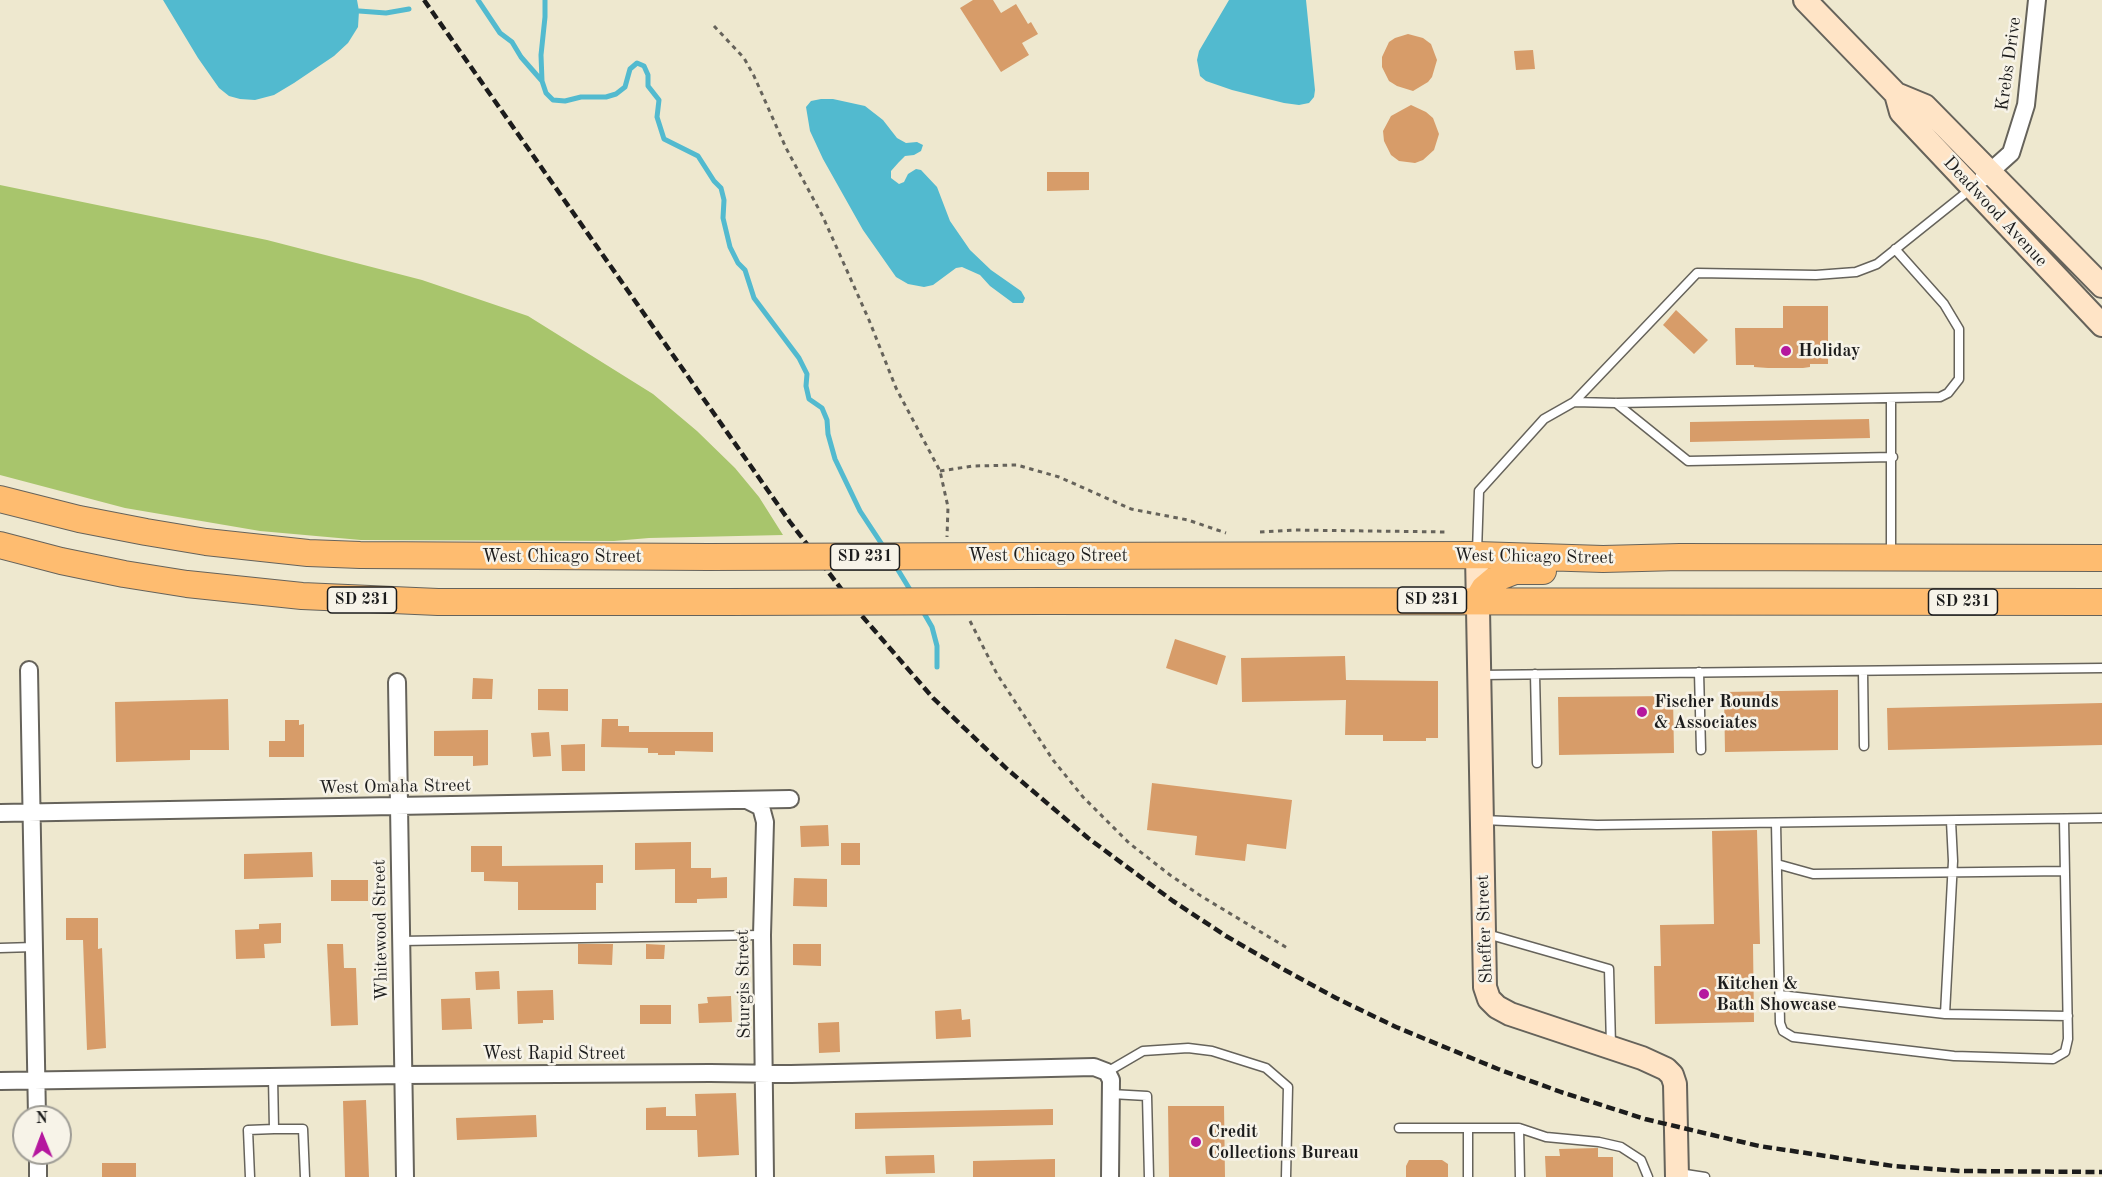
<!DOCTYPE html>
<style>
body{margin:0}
#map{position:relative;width:2102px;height:1177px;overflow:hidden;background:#eee8cf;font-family:"Old Standard TT",serif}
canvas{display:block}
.north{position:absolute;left:12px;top:1105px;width:60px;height:60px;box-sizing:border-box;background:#f7f3e8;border:2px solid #9f9d96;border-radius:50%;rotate:359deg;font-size:16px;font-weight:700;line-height:24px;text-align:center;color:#1c1c1c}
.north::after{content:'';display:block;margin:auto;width:21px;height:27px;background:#b5179e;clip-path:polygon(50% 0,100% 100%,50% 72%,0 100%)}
</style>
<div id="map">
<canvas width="2102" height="1177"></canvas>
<div class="north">N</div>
</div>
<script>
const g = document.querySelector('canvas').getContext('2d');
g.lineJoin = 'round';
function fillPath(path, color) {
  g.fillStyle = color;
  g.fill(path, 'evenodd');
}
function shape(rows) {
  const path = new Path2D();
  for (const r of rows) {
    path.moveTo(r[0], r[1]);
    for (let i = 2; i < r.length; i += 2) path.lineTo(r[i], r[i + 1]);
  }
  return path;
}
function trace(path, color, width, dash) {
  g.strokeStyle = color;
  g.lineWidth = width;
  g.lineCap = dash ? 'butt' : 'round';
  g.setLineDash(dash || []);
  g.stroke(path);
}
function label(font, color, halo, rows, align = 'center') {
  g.font = font + ' "Old Standard TT",serif';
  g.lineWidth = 5;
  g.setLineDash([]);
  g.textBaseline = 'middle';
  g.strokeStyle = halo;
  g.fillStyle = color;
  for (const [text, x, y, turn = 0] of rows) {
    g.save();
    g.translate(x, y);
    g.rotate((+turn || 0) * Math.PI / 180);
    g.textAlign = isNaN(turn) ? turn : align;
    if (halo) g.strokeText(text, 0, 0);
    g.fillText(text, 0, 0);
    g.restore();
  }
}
const green = shape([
 [0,185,267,240,422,280,528,316,653,394,697,431,735,468,759,497,783,535,649,538,614,541,361,540,260,531,125,508,0,475]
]);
const water = shape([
 [163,0,357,0,359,11,358,27,348,43,334,56,294,83,274,95,255,100,240,99,229,96,219,88,198,58],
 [1229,0,1306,0,1315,90,1314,97,1309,103,1299,105,1284,103,1232,90,1206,81,1200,76,1197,60,1199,51],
 [821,99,833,99,865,106,883,120,897,138,906,143,917,142,923,145,921,151,914,155,905,156,899,162,891,171,891,178,899,184,904,182,908,174,916,169,921,170,937,187,950,221,970,250,991,270,1021,291,1025,298,1023,303,1013,303,990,286,980,275,962,267,956,268,933,285,924,287,908,284,896,277,863,230,823,159,810,131,806,107,811,101]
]);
const stream = shape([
 [478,0,500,33,512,42,521,57,542,81,546,93,553,100,565,101,581,97,606,97,616,94,625,87,630,69,637,63,644,66,648,75,648,86,659,100,657,117,664,139,698,156,714,181,721,188,724,200,723,218,730,247,738,263,745,270,754,298,799,358,807,374,806,386,809,399,822,408,827,420,828,434,835,459,860,511,885,549],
 [359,11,386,13,409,9],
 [542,81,541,55,545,17,545,0],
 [895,565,912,593],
 [921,608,932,627,937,646,937,667]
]);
const building = shape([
 [973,0,993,0,1001,13,1016,4,1028,24,1031,22,1038,34,1022,43,1029,55,1001,72,960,8],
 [1408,34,1423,38,1431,44,1437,60,1432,77,1428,82,1413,91,1397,86,1389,81,1382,67,1382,57,1389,42,1395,38],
 [1533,50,1535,69,1516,70,1514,51],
 [1411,105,1426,112,1433,118,1439,134,1434,150,1423,160,1415,163,1399,161,1391,155,1384,141,1383,131,1391,116],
 [1047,172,1089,172,1089,190,1047,191],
 [1783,306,1828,306,1828,364,1810,364,1810,367,1803,368,1768,368,1754,367,1754,365,1736,365,1735,328,1783,328],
 [1676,310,1708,340,1694,354,1663,325],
 [1869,419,1870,438,1690,442,1690,422],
 [1175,639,1226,656,1217,685,1166,668],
 [1345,656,1346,680,1438,681,1438,738,1426,738,1426,741,1383,741,1383,735,1345,735,1346,700,1242,702,1241,658],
 [473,678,493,679,492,699,472,699],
 [538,689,568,689,568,711,538,710],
 [1838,690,1838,750,1725,752,1724,692],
 [1673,696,1674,753,1559,755,1558,697],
 [228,699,229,750,190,750,190,760,116,762,115,702],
 [2102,703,2102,745,1888,750,1887,708],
 [602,719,618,719,618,726,629,726,629,732,713,732,713,752,675,751,675,755,658,755,658,753,648,753,648,748,601,747],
 [285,720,299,720,299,725,304,724,304,757,269,757,269,741,285,741],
 [488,730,488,765,473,766,473,756,434,756,434,731],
 [549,732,551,756,533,757,531,733],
 [585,744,585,771,562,771,561,745],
 [1152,783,1292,800,1286,849,1247,844,1245,861,1195,855,1197,836,1147,830],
 [828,825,829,846,801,847,800,826],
 [1757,830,1760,944,1753,944,1754,1022,1655,1024,1654,966,1661,966,1660,925,1714,924,1712,831],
 [691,842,691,868,711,868,711,878,727,877,727,898,697,899,697,903,675,903,675,869,635,870,635,843],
 [841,843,860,843,860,865,841,865],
 [471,846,502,846,502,866,603,865,603,883,596,883,596,910,518,910,518,882,484,881,484,872,471,872],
 [312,852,313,877,244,879,244,854],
 [794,878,827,879,827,907,793,906],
 [331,880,368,880,368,901,331,901],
 [66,918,98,918,98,949,102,948,106,1048,87,1050,83,940,66,940],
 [281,923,281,943,264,944,265,958,236,959,235,930,259,929,259,924],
 [327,944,343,944,344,968,356,968,358,1025,331,1026],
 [578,944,613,944,612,965,578,964],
 [646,944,665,945,664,959,646,959],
 [793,944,821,944,821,966,793,965],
 [499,971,500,989,476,990,475,972],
 [553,990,554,1020,543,1020,543,1023,518,1024,517,991],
 [731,996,732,1022,699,1023,698,1004,708,1003,707,997],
 [470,998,472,1029,442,1030,441,999],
 [640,1005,671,1005,671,1024,640,1024],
 [961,1009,962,1020,970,1019,971,1037,936,1039,935,1011],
 [839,1022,840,1052,819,1053,818,1023],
 [736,1093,739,1155,698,1157,697,1130,646,1130,646,1108,666,1107,666,1116,696,1116,695,1094],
 [366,1100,369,1177,345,1177,343,1101],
 [1168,1106,1224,1106,1225,1177,1169,1177],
 [1053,1109,1053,1125,855,1129,855,1113],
 [536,1115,537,1137,457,1140,456,1118],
 [1598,1148,1598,1157,1613,1157,1613,1177,1546,1177,1545,1156,1560,1156,1559,1149],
 [934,1155,935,1173,886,1174,885,1156],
 [1055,1159,1055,1177,973,1177,973,1161],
 [1409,1160,1442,1160,1448,1164,1448,1177,1406,1177,1406,1166],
 [102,1163,136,1163,136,1177,102,1177]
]);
const path = shape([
 [714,26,744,58,754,76,786,148,823,217,869,320,896,388,940,471,948,507,947,537],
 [940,471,973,466,1017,465,1059,477,1131,509,1188,520,1226,533],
 [1260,532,1294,530,1448,532],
 [970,621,997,674,1053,760,1083,797,1129,843,1170,875,1201,896,1289,949]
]);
const lane = shape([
 [1891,399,1891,554],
 [1574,402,1616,403,1940,397,1948,393,1959,379,1959,329,1944,304,1895,249],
 [1616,403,1688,461,1893,457],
 [1477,552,1479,491,1544,419,1574,402,1697,273,1816,275,1856,272,1877,264,1972,188],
 [1863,671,1864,746],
 [1699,672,1701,750],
 [1535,674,1537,763],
 [1480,675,2102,668],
 [1483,820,1597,825,2102,818],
 [1776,823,1780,1023,1783,1031,1793,1037,1954,1056,2053,1059,2065,1052,2068,1039,2064,819],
 [1777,864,1813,874,2065,871],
 [1487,934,1609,969,1611,1045],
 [401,941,762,935],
 [0,948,34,947],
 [1780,995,1945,1014,2068,1016],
 [1945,1014,1953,861,1951,821],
 [1107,1072,1143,1051,1188,1048,1212,1051,1266,1068,1288,1087,1286,1177],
 [273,1077,274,1129],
 [1111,1094,1147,1096,1149,1177],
 [1399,1128,1519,1128,1520,1177],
 [1519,1128,1546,1137,1599,1142,1621,1147,1641,1160,1648,1177],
 [1679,1173,1705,1177],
 [250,1177,248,1130,274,1129,303,1129,305,1177],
 [1468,1177,1468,1128]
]);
const street = shape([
 [1983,178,2011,153,2026,105,2037,0],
 [29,670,37,1117],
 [397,682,405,1177],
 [747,800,761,807,765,822,762,935,765,1177],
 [0,813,790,799],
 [0,1081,404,1075,710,1073,791,1074,1094,1067,1107,1072,1111,1080,1110,1177],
 [38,1153,38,1177]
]);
const secondary = shape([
 [1805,0,1896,94,1925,106,2102,286],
 [1896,94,1901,112,2102,325],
 [1477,555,1485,987,1489,999,1497,1007,1510,1014,1642,1058,1666,1069,1672,1075,1675,1084,1677,1177]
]);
const primary = shape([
 [0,499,79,519,146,532,206,542,308,553,360,555,709,557],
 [0,545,61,561,124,574,187,584,302,596,438,602,730,602],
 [1021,556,1477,555,1603,559,1680,557,2102,558],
 [1040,601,2102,602],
 [1477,601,1484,589,1497,578,1515,571,1543,571]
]);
const rail = shape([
 [424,0,790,522,862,616,933,698,1007,769,1088,838,1173,901,1226,936,1283,969,1336,998,1396,1027,1498,1069,1561,1092,1645,1119,1759,1146,1893,1166,1961,1171,2102,1172]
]);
const primaryBridge = shape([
 [709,557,1021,556],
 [730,602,1040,601]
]);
const markers = [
 [1786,351,6,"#b5179e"],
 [1642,712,6,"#b5179e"],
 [1704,994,6,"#b5179e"],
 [1196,1142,6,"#b5179e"]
];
const shields = [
 [865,557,69],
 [362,600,69],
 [1432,600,69],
 [1963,602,69]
];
const shieldNames = [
 ["SD 231",865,557],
 ["SD 231",362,600],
 ["SD 231",1432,600],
 ["SD 231",1963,602]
];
const streetNames = [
 ["Krebs Drive",2009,64,-82],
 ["Deadwood Avenue",1995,212,47],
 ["West Chicago Street",1048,556],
 ["West Chicago Street",562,557],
 ["West Chicago Street",1534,557,1],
 ["West Omaha Street",395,787,-1],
 ["Sheffer Street",1485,929,-92],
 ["Whitewood Street",381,930,-91],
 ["Sturgis Street",744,984,-91],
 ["West Rapid Street",554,1054]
];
const poiNames = [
 ["Holiday",1798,351],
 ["Fischer Rounds",1654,702],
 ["& Associates",1654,723],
 ["Kitchen &",1716,984],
 ["Bath Showcase",1716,1005],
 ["Credit",1208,1132],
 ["Collections Bureau",1208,1153]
];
fillPath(green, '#a8c56c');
fillPath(water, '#52bacf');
trace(stream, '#52bacf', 5);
fillPath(building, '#d79c69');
trace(lane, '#66635b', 11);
trace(street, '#66635b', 20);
trace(secondary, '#66635b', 26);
trace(primary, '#66635b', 28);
trace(path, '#66635b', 3, [4.5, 4.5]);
trace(lane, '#fff', 8);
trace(street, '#fff', 16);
trace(secondary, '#ffe4c6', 22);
trace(primary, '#febc70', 26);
trace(rail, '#1c1c1c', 4.5, [9, 4.5]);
trace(primaryBridge, '#66635b', 28, []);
trace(primaryBridge, '#febc70', 26);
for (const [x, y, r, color] of markers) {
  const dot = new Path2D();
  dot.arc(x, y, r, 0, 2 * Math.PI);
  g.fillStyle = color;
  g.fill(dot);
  trace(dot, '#f7f3e8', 2);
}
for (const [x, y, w] of shields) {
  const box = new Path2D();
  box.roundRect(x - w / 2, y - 13, w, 26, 4.5);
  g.fillStyle = '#f7f3e8';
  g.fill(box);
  trace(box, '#1c1c1c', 1.5);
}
label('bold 16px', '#1c1c1c', null, shieldNames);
label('18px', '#1c1c1c', '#f7f3e8', streetNames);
label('bold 18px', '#1c1c1c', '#f7f3e8', poiNames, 'left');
</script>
